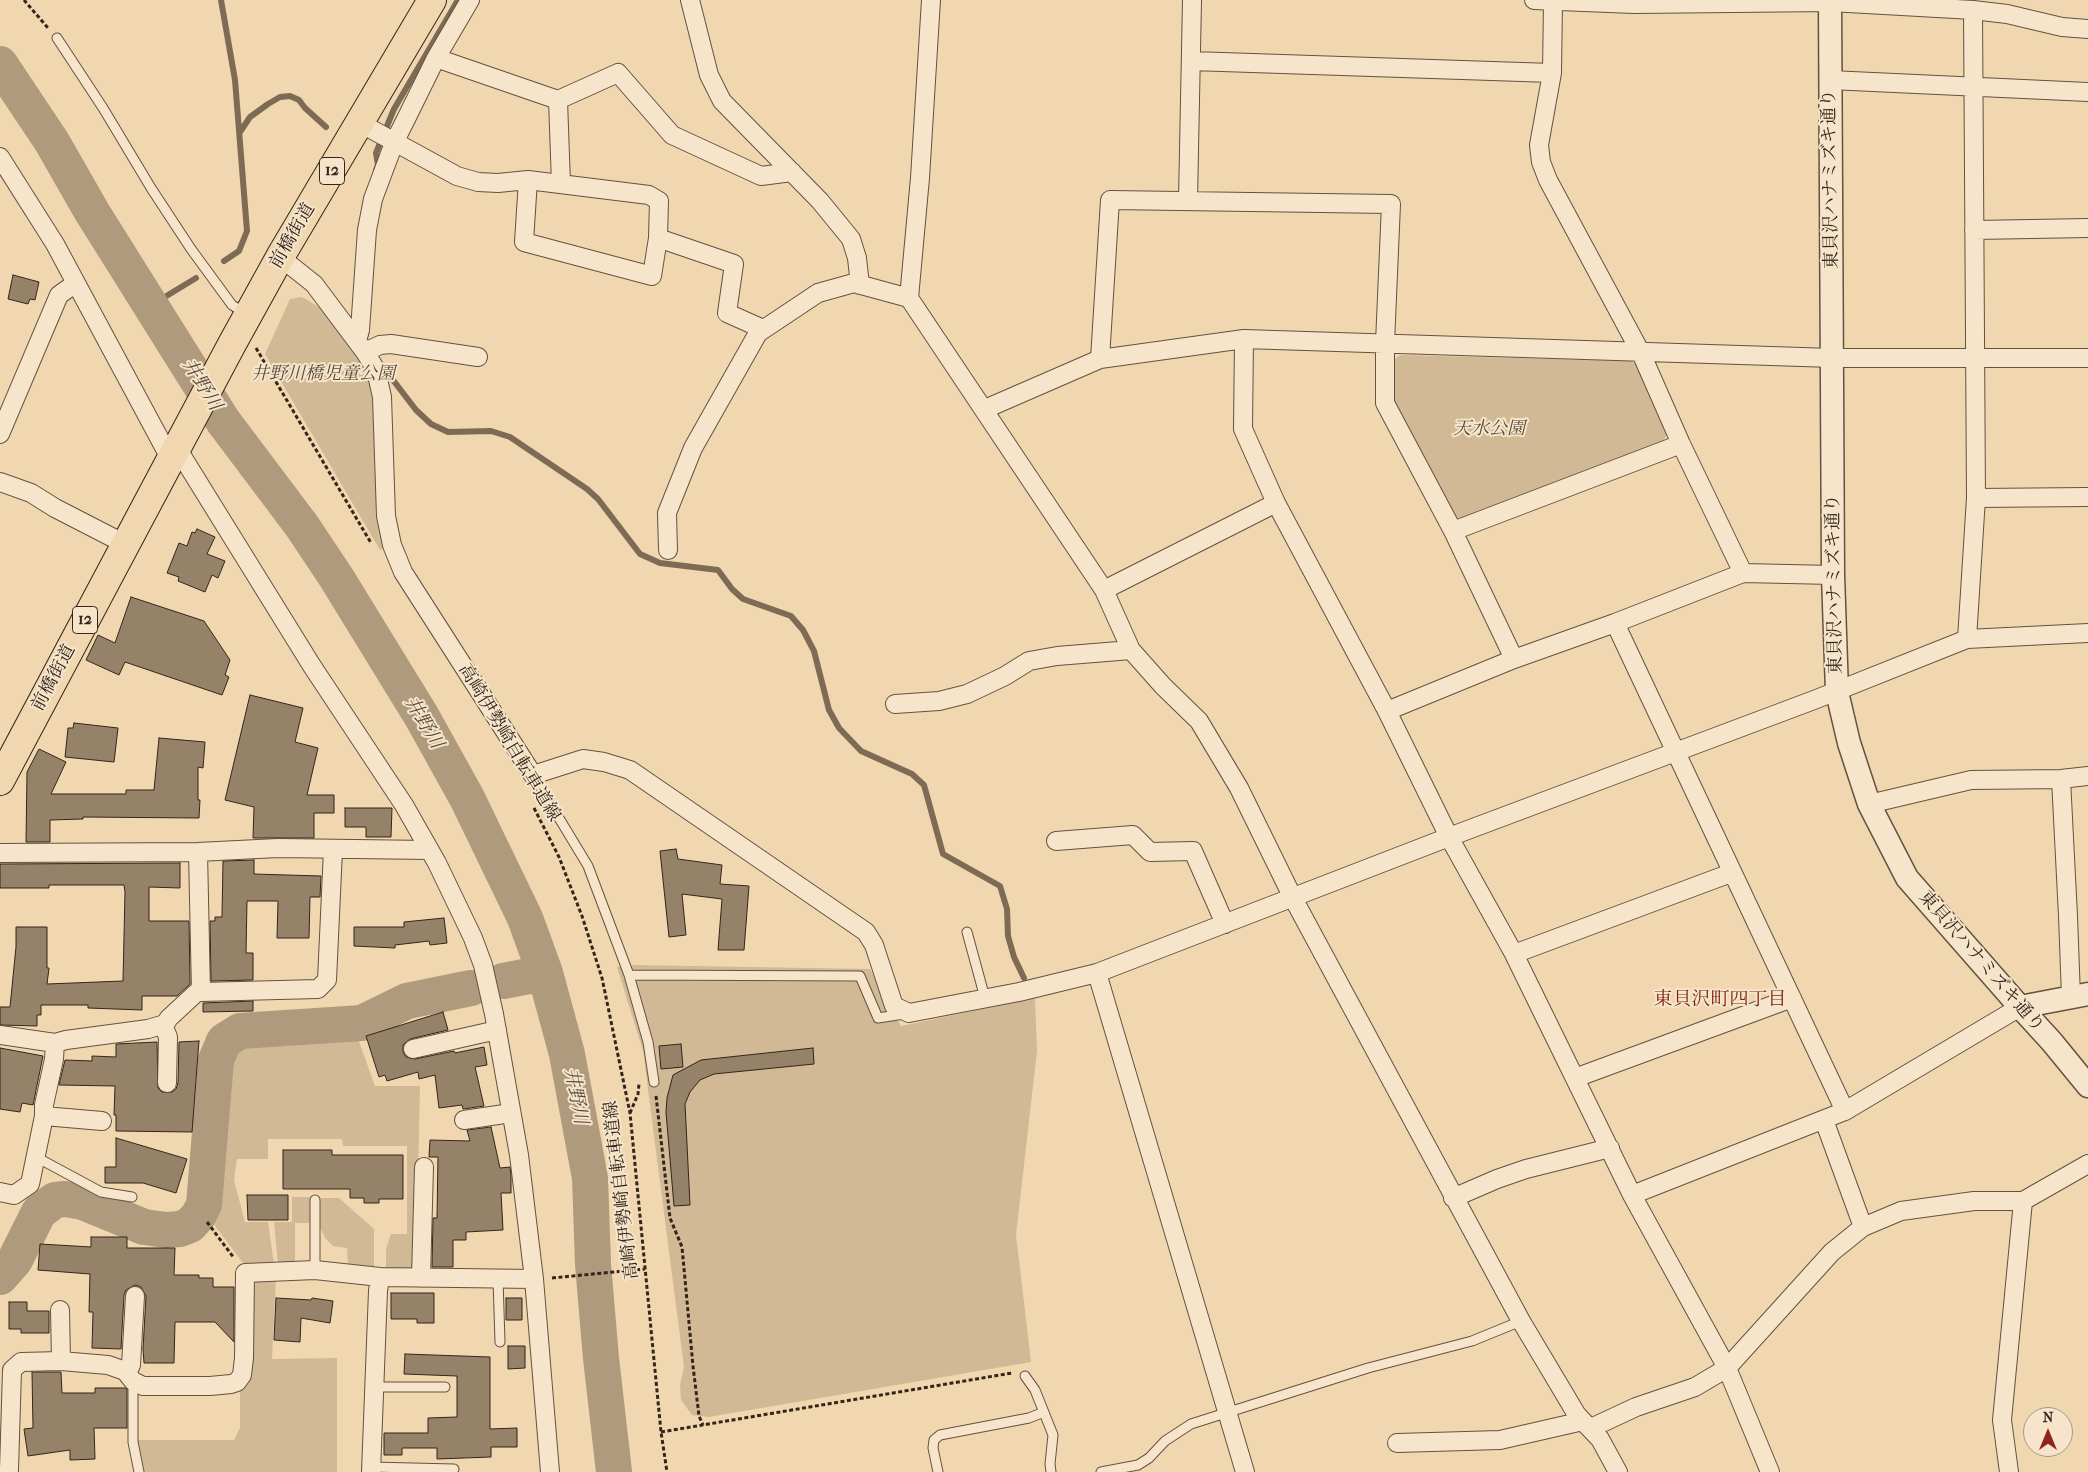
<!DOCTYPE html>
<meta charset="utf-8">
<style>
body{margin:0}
#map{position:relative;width:2088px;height:1472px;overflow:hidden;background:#f1d7af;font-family:"IM FELL French Canon",serif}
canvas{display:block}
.north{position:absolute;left:2023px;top:1407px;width:50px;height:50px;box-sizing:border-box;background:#f6e5cb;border:1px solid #a89885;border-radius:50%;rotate:0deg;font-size:14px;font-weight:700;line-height:20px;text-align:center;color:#33251b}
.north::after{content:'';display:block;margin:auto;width:18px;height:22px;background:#8f2418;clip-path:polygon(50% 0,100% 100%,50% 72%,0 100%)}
</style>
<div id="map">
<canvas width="2088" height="1472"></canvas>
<div class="north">N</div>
</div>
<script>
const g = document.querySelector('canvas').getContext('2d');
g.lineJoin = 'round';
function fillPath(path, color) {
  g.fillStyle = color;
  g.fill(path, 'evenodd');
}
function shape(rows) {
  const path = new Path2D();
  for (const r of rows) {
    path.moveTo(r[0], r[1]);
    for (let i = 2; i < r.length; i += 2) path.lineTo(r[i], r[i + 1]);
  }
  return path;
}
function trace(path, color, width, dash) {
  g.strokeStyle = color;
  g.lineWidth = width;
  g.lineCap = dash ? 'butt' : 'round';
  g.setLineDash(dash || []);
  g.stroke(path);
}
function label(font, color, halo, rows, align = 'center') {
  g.font = font + ' "IM FELL French Canon","Noto Serif JP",serif';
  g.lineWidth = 4;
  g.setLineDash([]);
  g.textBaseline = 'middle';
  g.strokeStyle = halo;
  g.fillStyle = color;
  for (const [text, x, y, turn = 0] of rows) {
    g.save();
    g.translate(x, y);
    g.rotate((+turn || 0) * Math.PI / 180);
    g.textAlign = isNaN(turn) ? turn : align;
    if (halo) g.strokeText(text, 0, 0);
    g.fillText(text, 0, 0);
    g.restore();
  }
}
const green = shape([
 [302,297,319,307,356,352,371,383,384,546,380,550,265,354,290,299],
 [1400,355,1631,361,1639,366,1667,434,1663,442,1462,519,1450,515,1397,410,1393,398,1395,359],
 [633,965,870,969,901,1026,1035,998,1037,1051,1016,1235,1031,1362,709,1417,692,1415,681,1400,680,1385,684,1367,643,1051,617,967],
 [356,1033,375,1086,420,1086,416,1270,386,1270,386,1249,391,1234,407,1234,407,1146,343,1146,342,1139,268,1139,268,1159,237,1159,234,1180,245,1222,268,1222,274,1264,246,1267,209,1218,215,1200,227,1059,236,1048,245,1042],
 [292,1197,311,1197,311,1223,295,1223,295,1263,278,1264,274,1222,292,1222],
 [320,1198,339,1198,374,1229,374,1270,348,1266,347,1248,333,1246,325,1238,318,1223],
 [276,1277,272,1359,337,1358,337,1472,142,1472,136,1440,234,1440,240,1428,240,1385,248,1281]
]);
const stream = shape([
 [221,0,235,80,247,231,239,251,224,261],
 [240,132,250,117,268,104,280,97,290,96,299,100,305,108,326,127],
 [376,170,378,165,376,153,394,109,458,0],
 [150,306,196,278],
 [393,380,416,410,431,424,448,432,491,431,510,437,587,489,598,499,640,554,660,563,718,570,732,589,743,599,791,616,803,630,814,651,829,710,839,728,861,751,912,774,924,785,943,854,1000,886,1007,909,1008,936,1014,957,1024,978]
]);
const river = shape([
 [0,64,52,142,92,212,223,421,302,526,336,577,422,717,467,798,525,918,545,973,567,1054,590,1178,593,1264,601,1358,614,1472],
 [503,981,545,973],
 [0,1277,15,1260,39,1212,55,1200,65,1199,83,1202,144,1227,166,1230,180,1229,190,1225,198,1216,204,1205,216,1060,224,1041,240,1031,362,1023,407,1001,471,988]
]);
const building = shape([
 [13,275,39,282,35,300,30,299,28,304,8,299,13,275],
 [197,529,215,537,207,554,225,561,218,578,212,575,205,592,178,581,179,577,167,573,179,543,187,546,192,532,195,533,197,529],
 [131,597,204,621,230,660,225,675,229,677,222,695,125,662,119,675,86,660,98,635,115,643,131,597],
 [250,695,303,708,295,742,318,748,307,795,334,795,334,813,314,813,314,838,253,838,254,807,225,800,250,695],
 [74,723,118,728,114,762,65,757,68,728,73,728,74,723],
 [159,738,205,742,203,768,198,767,198,800,200,800,199,818,83,817,83,819,50,820,50,842,26,842,27,772,39,749,66,762,51,794,126,794,126,790,154,790,159,738],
 [345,808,392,808,391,837,366,837,366,827,345,827,345,808],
 [676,849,678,859,722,865,720,884,749,886,744,950,718,950,722,899,682,894,686,935,669,937,660,851,676,849],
 [254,860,254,874,321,876,320,897,310,897,309,938,277,938,278,901,247,901,246,953,253,953,253,980,211,981,210,921,215,921,215,917,222,917,223,861,254,860],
 [180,863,180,888,149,887,149,921,189,921,190,984,177,996,142,996,142,1010,88,1008,88,1005,41,1005,41,1015,37,1015,37,1026,0,1025,0,1007,10,1007,16,947,16,927,47,927,47,968,49,968,47,984,123,981,125,892,124,885,49,885,49,888,0,888,0,864,180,863],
 [444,918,447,943,430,945,429,941,395,945,395,948,354,946,354,927,404,927,404,922,444,918],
 [253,1001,253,1011,203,1012,203,1003,253,1001],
 [443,1012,448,1030,410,1039,403,1045,403,1052,406,1057,415,1059,454,1051,455,1053,484,1047,487,1065,475,1067,484,1106,463,1109,462,1105,439,1108,435,1075,419,1079,418,1072,387,1081,385,1075,379,1077,366,1036,443,1012],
 [199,1041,192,1132,116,1131,116,1115,114,1115,115,1086,59,1085,65,1060,92,1061,92,1056,116,1057,116,1044,157,1042,158,1088,162,1092,172,1092,176,1089,178,1083,179,1042,199,1041],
 [681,1044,683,1067,661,1069,659,1046,681,1044],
 [0,1048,43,1056,33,1105,22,1103,20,1112,0,1109,0,1048],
 [813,1048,814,1064,714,1074,700,1080,690,1092,685,1104,690,1205,674,1206,666,1112,667,1098,673,1075,701,1060,813,1048],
 [491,1127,500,1168,510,1167,511,1175,511,1193,501,1193,503,1230,466,1232,466,1240,453,1240,453,1267,432,1267,433,1218,437,1218,438,1157,429,1157,430,1140,470,1141,467,1130,491,1127],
 [116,1138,187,1159,176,1193,143,1183,105,1183,105,1167,116,1167,116,1138],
 [283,1150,332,1150,332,1155,403,1155,403,1199,379,1199,379,1203,364,1203,364,1198,350,1198,350,1189,283,1189,283,1150],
 [247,1195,288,1195,288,1220,248,1220,247,1195],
 [91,1237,127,1237,127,1248,175,1248,174,1275,199,1275,199,1278,213,1278,213,1287,234,1287,234,1342,215,1322,175,1322,174,1363,144,1363,143,1349,146,1296,141,1287,135,1285,126,1290,124,1295,121,1349,92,1348,93,1312,89,1312,90,1274,38,1270,40,1244,91,1247,91,1237],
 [391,1293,434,1293,434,1323,417,1323,417,1319,391,1319,391,1293],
 [276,1298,311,1300,312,1298,333,1301,330,1323,301,1318,300,1342,274,1340,276,1298],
 [506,1298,522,1298,522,1320,506,1320,506,1298],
 [9,1302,27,1302,27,1311,49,1311,49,1333,21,1333,21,1329,9,1329,9,1302],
 [508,1346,525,1346,525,1368,508,1369,508,1346],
 [405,1354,490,1357,490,1429,517,1428,517,1447,491,1447,491,1457,437,1459,437,1448,402,1448,402,1455,384,1455,384,1433,428,1433,428,1418,457,1417,457,1376,404,1374,405,1354],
 [32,1372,61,1372,62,1393,95,1393,95,1388,125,1388,127,1389,127,1428,94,1428,95,1459,70,1460,70,1450,28,1456,24,1429,33,1428,32,1372]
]);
const path = shape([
 [24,0,48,28],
 [256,348,371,543],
 [534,808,559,857,582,916,602,978,630,1113,661,1432,667,1472],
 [656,1096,670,1218,682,1247,693,1366,699,1416,703,1425],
 [630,1113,638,1094,639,1084],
 [207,1222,234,1258],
 [552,1278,645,1269],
 [661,1432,1012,1373]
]);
const service = shape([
 [57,38,103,108,151,188,191,249,232,305,245,313],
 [533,775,588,866,629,975,648,1042,654,1082],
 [967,932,985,998],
 [629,975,860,976,878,1018,904,1014],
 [36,1157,101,1192,132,1197],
 [315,1270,315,1200],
 [498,1279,500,1342],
 [1025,1376,1035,1390,1053,1435,1050,1464,1051,1472],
 [133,1381,133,1442,139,1472],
 [375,1387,445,1387],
 [371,1467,454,1469],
 [938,1472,933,1448,934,1440,940,1435,1029,1418,1044,1412],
 [1101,1472,1138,1465,1149,1458,1165,1441,1191,1424,1368,1368,1472,1341,1521,1321]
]);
const minor = shape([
 [690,0,709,75,722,101,820,201,851,239,857,258,860,285],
 [931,0,920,178,909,298,1104,590,1131,650,1163,686,1199,721,1239,788,1293,898,1521,1321,1577,1415,1600,1439,1618,1472],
 [1534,0,1634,4,1830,2,1973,10,2007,14,2062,27,2088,29],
 [1553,2,1552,73,1539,145,1541,162,1548,180,1641,353,1681,444,1743,573],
 [436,58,558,100,618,73,672,135,761,176,792,172],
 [1192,61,1552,73],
 [1830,80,2088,92],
 [558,100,561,184],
 [360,123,457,176,478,182,498,183,528,180,649,195,659,201,658,238,652,276,524,242,528,180],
 [0,157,55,244,171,460],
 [1188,200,1192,0],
 [1974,230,2088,228],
 [658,238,734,264,727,313,763,329],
 [280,257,314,284,365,352,376,370,382,397,386,516,392,545,403,572,533,775,583,759,604,762,630,770,866,932,874,945,894,1006,909,1013,1019,992,1097,973,1449,837,1814,700,1967,639,2088,633],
 [1244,339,1243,429,1276,503,1387,711,1449,837,1514,954,1632,1195,1727,1368,1770,1472],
 [357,341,360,330,367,230,373,199,394,143,407,117,436,58,470,0],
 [365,352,380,345,391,344,478,357],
 [1100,359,1110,200,1391,204,1385,343,1385,403,1453,531,1514,659],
 [985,409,1100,359,1244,339,1833,358,2088,358],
 [0,434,59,295,76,283],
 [177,448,312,666,404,805,437,863,473,938,483,965,494,1014,519,1155,534,1279,550,1472],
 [0,482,31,493,55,508,125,544],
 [1976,498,2088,497],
 [1453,531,1681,444],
 [668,550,667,513,693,448,758,333,818,293,854,283,909,298],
 [1104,590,1276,503],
 [1615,623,1845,1111],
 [1967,639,1976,498,1973,10],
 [895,704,939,701,967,694,1005,676,1029,661,1057,656,1131,650],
 [1387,711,1514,659,1615,623,1743,573,1833,575],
 [2061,779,2068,916,2071,997],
 [1869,804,1971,780,2061,779,2088,776],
 [1056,841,1133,835,1150,852,1193,851,1225,924],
 [198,852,201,992],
 [0,853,198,852,278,848,429,850],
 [1514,954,1731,873],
 [1097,973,1245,1472],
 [163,1025,168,1037,167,1083],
 [0,1035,55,1043,66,1040,148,1029,165,1024,169,1018,196,993,201,992,318,989,327,980,333,850],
 [413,1049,497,1030],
 [1575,1078,1792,998],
 [44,1116,102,1121],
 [464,1120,511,1113],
 [1824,1120,1863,1227],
 [0,1192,14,1195,30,1184,44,1116,44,1105,54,1059,55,1043],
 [1632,1195,1845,1111,2020,1007],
 [1453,1198,1497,1179,1526,1169,1610,1148],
 [421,1278,424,1167],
 [60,1310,61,1361],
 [127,1373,131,1365,135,1296],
 [1591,1428,1636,1407,1695,1387,1727,1368,1832,1252,1863,1227,1901,1211,1974,1201,2023,1201,2088,1164],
 [1397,1443,1500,1440,1583,1421],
 [7,1472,9,1470,12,1370,21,1362,61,1361,108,1365,125,1371,133,1381,143,1386,210,1386,231,1384,237,1382,242,1375,244,1358,245,1273,315,1270,380,1277],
 [371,1472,378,1291,380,1277,534,1279],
 [2009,1472,2002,1420,2023,1201]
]);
const tertiary = shape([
 [1830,0,1833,575,1837,692,1849,743,1869,804,1907,878,2020,1007,2052,1042,2088,1086],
 [2020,1007,2088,994]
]);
const primary = shape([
 [0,781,232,344,280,257,432,0]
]);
const shields = [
 [332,171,25],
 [85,620,25]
];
const shieldNames = [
 ["12",332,171],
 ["12",85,620]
];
const streetNames = [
 ["東貝沢ハナミズキ通り",1831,179,-91],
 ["前橋街道",293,236,-60],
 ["東貝沢ハナミズキ通り",1835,584,-91],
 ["前橋街道",54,678,-62],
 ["高崎伊勢崎自転車道線",509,743,59],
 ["東貝沢ハナミズキ通り",1981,962,49],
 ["高崎伊勢崎自転車道線",622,1190,-97]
];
const parkNames = [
 ["井野川橋児童公園",323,375],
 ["天水公園",1489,430]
];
const waterNames = [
 ["井野川",201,385,58],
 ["井野川",423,723,59],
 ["井野川",575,1096,79]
];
const neighbourhoodNames = [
 ["東貝沢町四丁目",1720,1000]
];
fillPath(green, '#d1b996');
trace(stream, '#7e6b56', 6);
trace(river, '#b09a7d', 36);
fillPath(building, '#968268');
trace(building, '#33251b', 1);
trace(service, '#625240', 11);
trace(minor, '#625240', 20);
trace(tertiary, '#625240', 25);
trace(primary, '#33251b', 30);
trace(path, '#33251b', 3, [4, 2.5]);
trace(service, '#f6e5cb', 9);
trace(minor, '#f6e5cb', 18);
trace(tertiary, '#f6e5cb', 22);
trace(primary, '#f1d7af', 28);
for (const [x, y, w] of shields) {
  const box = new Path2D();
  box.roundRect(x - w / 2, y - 13.5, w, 27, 4);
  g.fillStyle = '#f6e5cb';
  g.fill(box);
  trace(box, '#33251b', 1);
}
label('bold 16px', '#33251b', null, shieldNames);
label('18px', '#33251b', '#f6e5cb', streetNames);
label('italic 18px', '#5a4a3a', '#f6e5cb', parkNames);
label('italic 19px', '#584838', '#f6e5cb', waterNames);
label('19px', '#7a1f14', '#f6e5cb', neighbourhoodNames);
</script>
